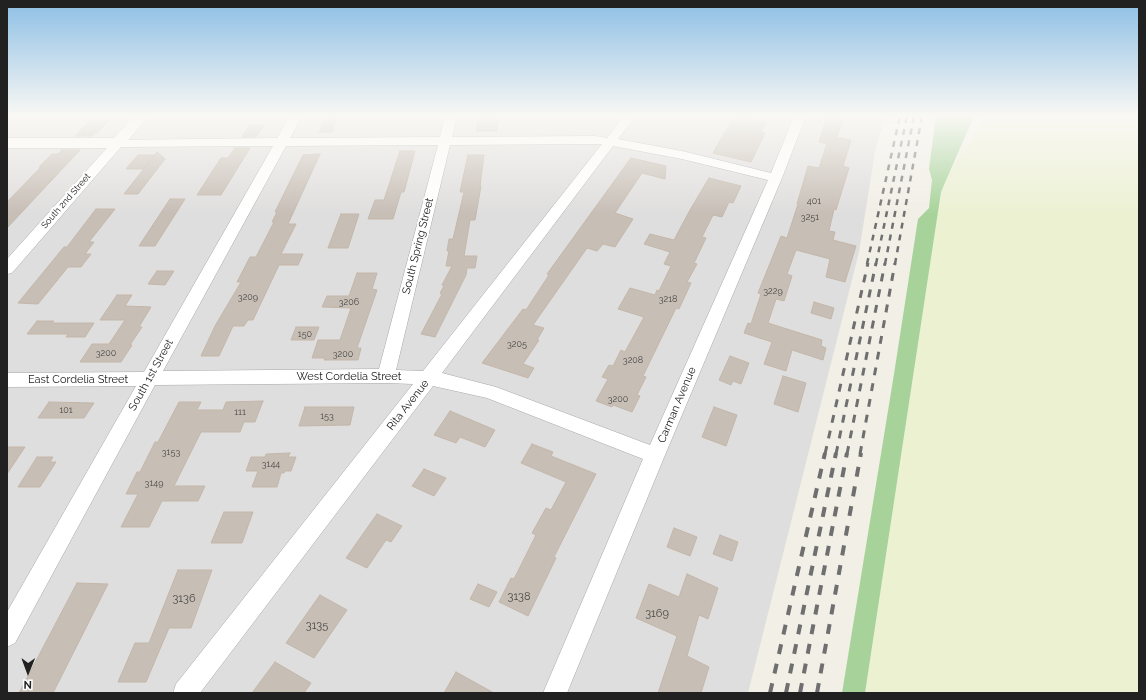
<!DOCTYPE html>
<style>
body{margin:0}
#map{position:relative;width:1146px;height:700px;overflow:hidden;background:#f2efe7;font-family:Raleway,sans-serif}
canvas{display:block}
.frame{position:absolute;inset:0;border:8px solid #212121;pointer-events:none}
.north{position:absolute;left:8px;top:652px;width:40px;height:40px;-webkit-text-stroke:3px #fff;paint-order:stroke;rotate:181deg;font-size:11px;font-weight:700;line-height:16px;text-align:center;color:#212121}
.north::after{content:'';display:block;margin:auto;width:14px;height:18px;background:#212121;clip-path:polygon(50% 0,100% 100%,50% 72%,0 100%)}
</style>
<div id="map">
<canvas width="1146" height="700"></canvas>
<div class="frame"></div>
<div class="north">N</div>
</div>
<script>
const g = document.querySelector('canvas').getContext('2d');
g.lineJoin = 'round';
function fillPath(path, color) {
  g.fillStyle = color;
  g.fill(path, 'evenodd');
}
function shape(rows) {
  const path = new Path2D();
  for (const r of rows) {
    path.moveTo(r[0], r[1]);
    for (let i = 2; i < r.length; i += 2) path.lineTo(r[i], r[i + 1]);
  }
  return path;
}
function trace(path, color, width, dash) {
  g.strokeStyle = color;
  g.lineWidth = width;
  g.lineCap = dash ? 'butt' : 'round';
  g.setLineDash(dash || []);
  g.stroke(path);
}
function label(font, color, halo, rows, align = 'center') {
  g.font = font + ' Raleway,sans-serif';
  g.lineWidth = 4;
  g.setLineDash([]);
  g.textBaseline = 'middle';
  g.strokeStyle = halo;
  g.fillStyle = color;
  for (const [text, x, y, turn = 0] of rows) {
    g.save();
    g.translate(x, y);
    g.rotate((+turn || 0) * Math.PI / 180);
    g.textAlign = isNaN(turn) ? turn : align;
    if (halo) g.strokeText(text, 0, 0);
    g.fillText(text, 0, 0);
    g.restore();
  }
}
const residential = shape([
 [7,116,885,116,875,152,859,252,748,693,7,693]
]);
const farmland = shape([
 [984,116,1139,116,1139,693,865,693,941,192,952,168,968,144]
]);
const forest = shape([
 [936,116,974,116,941,192,865,693,842,693,894,374,918,219,929,208,932,180,929,169]
]);
const building = shape([
 [339,116,332,132,319,132,326,117,339,116],
 [479,116,498,116,497,131,476,131,479,116],
 [734,116,767,122,761,132,765,133,751,162,713,153,734,116],
 [827,116,844,116,837,137,851,140,843,166,849,168,836,210,834,209,829,231,835,232,833,240,856,246,845,282,826,277,830,259,796,250,787,274,792,276,784,301,776,299,768,323,822,340,821,346,826,348,823,360,792,350,786,371,764,364,772,342,744,333,748,323,751,324,761,294,758,293,781,236,787,238,798,204,797,204,808,166,819,168,827,144,819,142,827,116],
 [91,120,110,120,97,133,94,133,92,136,75,136,91,120],
 [249,125,264,125,256,137,242,137,249,125],
 [235,148,250,148,221,195,197,195,221,158,228,158,235,148],
 [62,150,80,150,7,228,7,202,41,167,39,167,52,154,58,154,62,150],
 [400,151,415,151,404,192,401,192,393,219,368,219,375,200,384,200,400,151],
 [157,152,165,159,138,194,124,194,157,152],
 [320,154,288,224,296,224,281,254,303,254,298,265,279,265,253,320,248,320,244,326,233,326,219,356,201,356,215,326,241,282,237,282,250,257,256,257,274,222,272,222,277,212,275,212,303,155,320,154],
 [138,155,154,155,143,169,126,169,138,155],
 [468,155,484,155,480,186,481,186,475,220,470,220,464,256,477,256,475,268,467,268,466,275,435,337,421,334,442,294,440,293,444,286,442,285,452,266,446,266,449,251,447,251,449,239,453,239,464,192,460,192,468,155],
 [631,158,666,166,665,179,642,173,615,213,633,219,615,247,603,244,597,251,587,248,533,325,544,328,537,340,539,340,523,364,534,368,528,378,482,363,523,309,526,310,549,275,547,274,631,158],
 [709,178,741,186,733,203,729,202,722,217,713,215,702,237,706,238,694,263,697,264,687,282,691,283,679,309,676,308,643,376,646,377,637,395,640,396,632,412,613,405,612,407,596,401,608,379,602,377,609,365,613,366,621,350,625,352,644,317,618,309,630,288,655,295,657,290,659,291,671,266,664,264,670,252,644,244,650,234,674,240,690,210,709,178],
 [170,199,185,199,155,246,139,246,170,199],
 [96,209,115,209,89,242,94,242,85,254,91,254,81,267,68,267,38,304,18,303,64,247,67,247,96,209],
 [341,214,359,214,348,248,328,248,341,214],
 [157,271,174,271,165,285,148,284,157,271],
 [357,273,377,273,372,289,377,290,357,348,361,348,358,360,324,360,325,358,312,358,318,340,340,340,351,308,322,307,327,296,349,296,357,273],
 [117,295,132,295,125,306,151,307,139,327,142,327,130,345,132,345,121,362,80,362,92,344,109,344,125,320,100,320,117,295],
 [814,302,834,308,831,319,811,313,814,302],
 [37,321,54,321,52,323,94,323,85,337,66,337,68,334,27,334,37,321],
 [296,327,319,327,314,340,291,340,296,327],
 [730,356,749,363,741,384,733,381,731,385,719,380,730,356],
 [783,376,806,383,798,412,774,404,783,376],
 [263,401,255,422,244,422,240,432,201,432,174,486,205,486,198,501,162,501,149,527,121,527,138,494,126,494,137,472,140,472,155,442,158,442,179,402,201,402,197,410,223,410,226,402,263,401],
 [49,402,94,403,84,418,38,418,49,402],
 [305,407,354,407,350,425,299,426,305,407],
 [714,407,737,415,726,446,702,437,714,407],
 [450,411,495,430,485,447,460,437,456,443,434,435,450,411],
 [532,444,553,452,551,456,596,474,554,557,556,558,528,616,499,602,511,578,514,579,536,535,532,533,546,508,551,510,566,482,521,463,532,444],
 [7,447,25,447,7,474,7,447],
 [290,453,288,457,296,457,291,471,285,471,284,473,281,473,277,487,252,487,258,471,246,471,251,457,265,457,266,454,290,453],
 [37,457,53,457,50,462,56,462,40,487,18,487,37,457],
 [424,469,446,478,434,496,412,486,424,469],
 [224,512,253,512,242,543,211,543,224,512],
 [377,514,402,526,391,542,386,540,367,568,346,558,377,514],
 [674,528,697,537,690,556,667,547,674,528],
 [720,535,738,542,732,561,713,554,720,535],
 [178,570,212,570,191,628,169,628,146,682,118,682,135,643,149,643,178,570],
 [687,574,718,588,708,619,699,615,687,656,709,667,701,693,658,693,677,636,636,618,649,584,679,597,687,574],
 [77,583,108,584,53,693,19,693,77,583],
 [478,584,497,592,489,607,470,599,478,584],
 [320,595,347,610,314,658,286,643,320,595],
 [275,662,311,683,304,693,252,693,275,662],
 [456,672,494,693,444,693,456,672]
]);
const minor = shape([
 [290,116,302,116,290,138,440,137,445,116,457,116,452,137,595,136,607,138,624,116,636,116,618,139,682,151,771,173,794,116,806,116,782,178,665,455,567,693,543,693,643,459,487,398,433,386,200,693,173,693,176,684,413,384,386,383,155,385,15,643,7,647,7,612,136,386,7,387,7,373,144,372,273,146,121,147,12,273,7,274,7,259,114,140,277,138,290,116],
 [595,144,602,144,423,371,396,370,450,145,595,144],
 [438,145,379,369,163,371,286,146,438,145],
 [613,146,682,159,768,180,650,445,496,387,442,373,613,146]
]);
const tertiary = shape([
 [134,116,149,116,123,146,118,148,7,148,7,138,114,138,134,116]
]);
const railFar2 = shape([
 [867,264,900,116],
 [876,264,907,116],
 [885,264,914,116],
 [895,264,922,116]
]);
const railFar1 = shape([
 [825,454,868,263],
 [836,454,876,263],
 [847,454,885,263],
 [860,454,895,263]
]);
const rail = shape([
 [770,693,825,453],
 [786,693,836,453],
 [800,693,847,453],
 [817,693,861,453]
]);
const farStreetnames = [
 ["South 2nd Street",66,201,-49]
];
const numberNames = [
 ["401",814,201],
 ["3251",810,217],
 ["3229",773,291],
 ["3209",248,297],
 ["3218",668,299],
 ["3206",349,302],
 ["150",305,334],
 ["3205",517,344],
 ["3200",106,353],
 ["3200",343,354],
 ["3208",633,360],
 ["3200",618,399],
 ["101",66,410],
 ["111",240,412],
 ["153",327,416],
 ["3153",171,452],
 ["3144",271,464],
 ["3149",154,483]
];
const streetNames = [
 ["South Spring Street",418,246,-76],
 ["South 1st Street",151,375,-61],
 ["West Cordelia Street",349,377],
 ["East Cordelia Street",78,380],
 ["Rita Avenue",408,405,-52],
 ["Carman Avenue",677,405,-67]
];
const nearNumbernames = [
 ["3138",519,597],
 ["3136",184,599],
 ["3169",657,614],
 ["3135",317,626]
];
fillPath(residential, '#dfdede');
fillPath(farmland, '#ecf1d2');
fillPath(forest, '#a7d39a');
fillPath(building, '#c7beb6');
trace(building, '#c4b7a9', 1);
trace(minor, '#a8a8a8', 1);
trace(tertiary, '#a8a8a8', 1);
fillPath(minor, '#fff');
fillPath(tertiary, '#fff');
trace(railFar2, '#6f6f6f', 2.5, [6, 6]);
trace(railFar1, '#6f6f6f', 3, [8, 8]);
trace(rail, '#6f6f6f', 4, [10, 10]);
const sky = g.createLinearGradient(0, 0, 0, 214);
sky.addColorStop(0, '#8dbfe5');
sky.addColorStop(0.54, '#f9f8f4');
sky.addColorStop(1, '#f9f8f400');
g.fillStyle = sky;
g.fillRect(0, 0, 1146, 214);
label('9px', '#212121', '#fff', farStreetnames);
label('9px', '#4a4846', null, numberNames);
label('11px', '#212121', '#fff', streetNames);
label('11px', '#4a4846', null, nearNumbernames);
</script>
